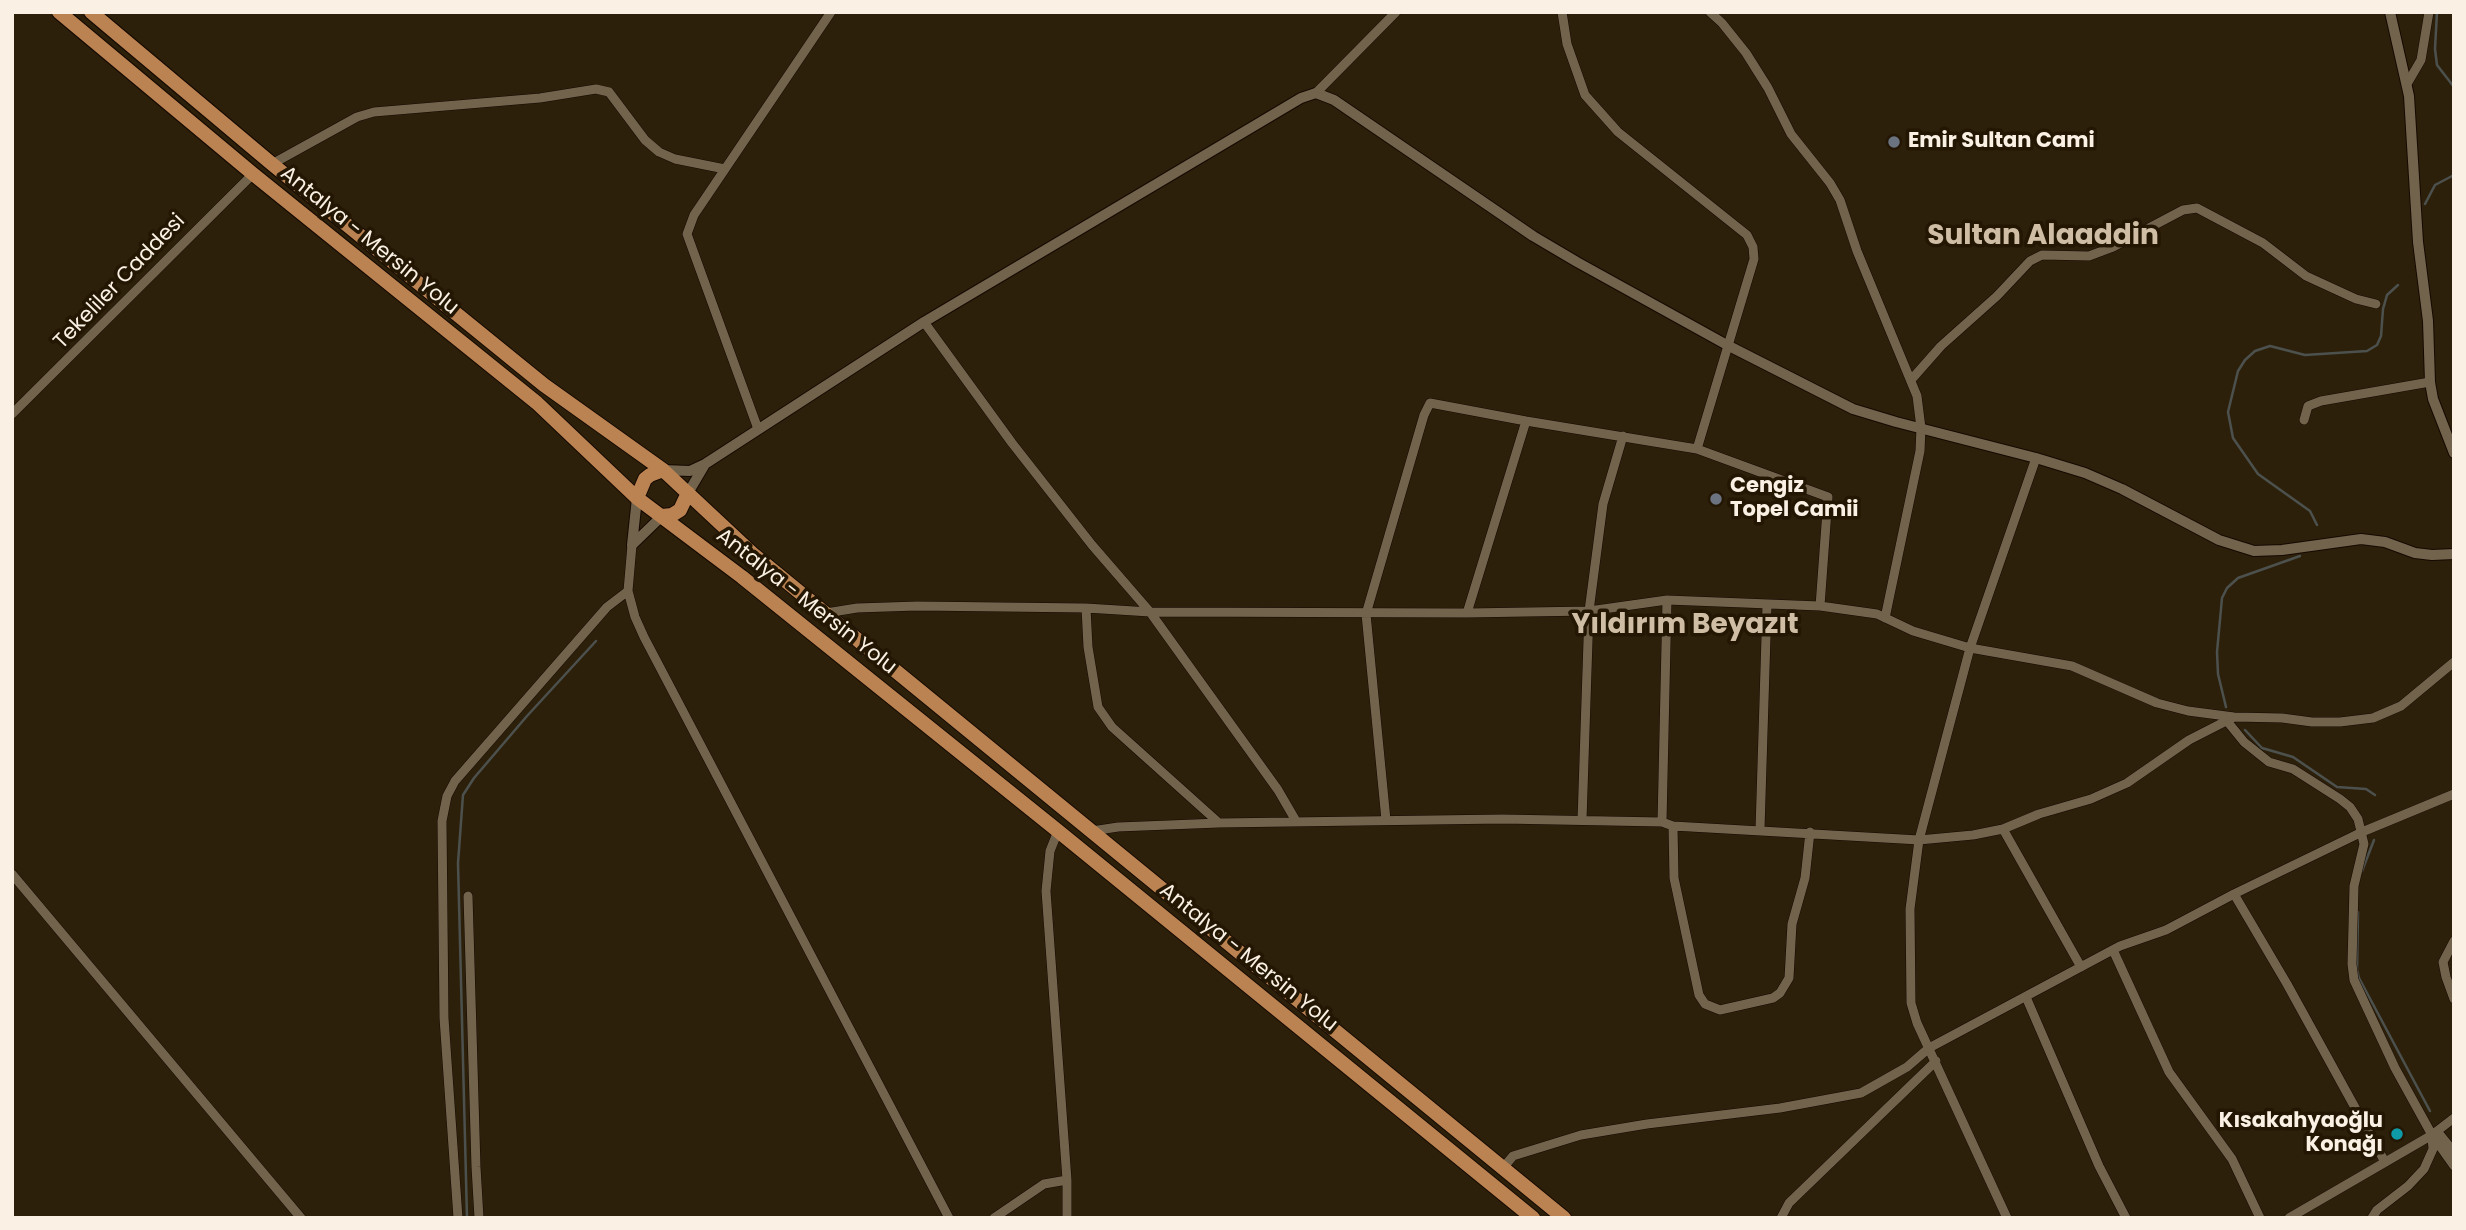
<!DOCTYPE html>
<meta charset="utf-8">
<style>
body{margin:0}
#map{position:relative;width:2466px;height:1230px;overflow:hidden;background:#2d200b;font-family:Poppins,sans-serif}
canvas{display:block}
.frame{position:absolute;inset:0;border:14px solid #faf1e4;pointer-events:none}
</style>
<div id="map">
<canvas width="2466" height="1230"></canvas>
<div class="frame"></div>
</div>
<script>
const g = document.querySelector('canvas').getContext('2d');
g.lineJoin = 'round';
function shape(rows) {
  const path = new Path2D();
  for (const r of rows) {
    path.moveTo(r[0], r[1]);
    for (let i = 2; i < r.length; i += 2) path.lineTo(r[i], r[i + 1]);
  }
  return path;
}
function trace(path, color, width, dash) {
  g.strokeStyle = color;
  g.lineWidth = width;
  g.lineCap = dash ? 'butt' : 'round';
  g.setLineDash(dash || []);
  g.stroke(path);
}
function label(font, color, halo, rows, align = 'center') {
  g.font = font + ' Poppins,sans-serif';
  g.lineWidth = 7;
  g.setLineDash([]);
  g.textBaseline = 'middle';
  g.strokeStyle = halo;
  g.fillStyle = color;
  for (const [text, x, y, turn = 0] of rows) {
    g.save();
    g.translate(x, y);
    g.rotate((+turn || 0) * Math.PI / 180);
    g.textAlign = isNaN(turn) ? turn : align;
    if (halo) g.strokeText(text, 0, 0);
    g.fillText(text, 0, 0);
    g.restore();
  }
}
const stream = shape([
 [2437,12,2435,49,2437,65,2454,87],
 [2425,204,2435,185,2454,175],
 [2317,525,2310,511,2258,474,2233,438,2228,412,2238,371,2245,360,2255,351,2270,346,2305,355,2367,351,2377,345,2381,336,2383,309,2387,295,2398,285],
 [2226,707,2218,674,2217,652,2222,598,2227,588,2238,578,2300,556],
 [2245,730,2262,748,2293,757,2337,787,2366,789,2375,795],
 [2362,871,2374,840],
 [2358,912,2357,970,2359,978,2430,1111],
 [467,1218,458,863,463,795,474,778,527,716,596,641]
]);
const minor = shape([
 [1562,12,1567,44,1585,95,1618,132,1747,235,1753,247,1754,259,1697,449],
 [1710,12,1722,23,1746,53,1768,88,1791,134,1830,183,1840,200,1857,251,1917,396,1921,428,1920,451,1885,618],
 [2407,84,2421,60,2429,12],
 [1316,93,1396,12],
 [272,164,357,117,374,112,540,98,596,89,609,92,645,140,659,152,675,159,725,169],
 [924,322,1012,443,1092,545,1150,612,1278,790,1296,821],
 [1911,380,1941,346,1997,296,2030,261,2042,255,2089,256,2113,247,2183,210,2197,208,2263,243,2306,276,2356,299,2376,304],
 [12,414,253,174],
 [2304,420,2308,406,2321,401,2430,382],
 [758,429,687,234,694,215,831,12],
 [632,545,628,591,635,617,644,637,949,1218],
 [1086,608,1088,647,1098,707,1112,727,1219,823],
 [826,613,857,608,917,606,1086,608,1150,612,1467,613,1589,611,1667,600,1820,606,1877,614,1913,631,1970,648,2072,666,2157,703,2188,711,2234,717,2282,718,2312,722,2340,722,2373,718,2401,706,2454,662],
 [1467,613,1526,421],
 [2227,721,2244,742,2269,762,2293,769,2340,799,2350,807,2358,819,2364,844,2354,886,2352,964,2354,980,2395,1068,2432,1135,2454,1166],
 [1386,820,1366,614,1424,415,1430,403,1526,421,1697,449,1828,497,1820,606],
 [1582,820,1589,611,1603,504,1623,436],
 [1662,822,1667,600],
 [1673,826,1674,878,1699,995,1705,1004,1720,1010,1773,998,1780,993,1789,978,1792,924,1805,878,1810,832],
 [1760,829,1767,605],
 [2003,829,2081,967],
 [1058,831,1050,851,1046,891,1067,1180,1067,1218],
 [1092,831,1118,827,1219,823,1503,819,1662,822,1673,826,1919,840,1973,835,2003,829,2039,814,2091,799,2127,783,2189,740,2234,717],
 [12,874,301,1218],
 [2234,894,2287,984,2385,1162],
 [468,896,476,1167,479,1218],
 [2454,941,2443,962,2446,977,2454,999],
 [2113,950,2169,1072,2232,1159,2260,1218],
 [2026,997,2099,1166,2126,1218],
 [2437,1131,2454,1152],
 [1503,1168,1513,1156,1581,1135,1647,1124,1780,1108,1861,1093,1907,1067,1929,1048,2120,946,2166,930,2234,894,2362,832,2454,794],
 [458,1218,444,1018,442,821,447,796,455,781,607,607,628,591],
 [994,1218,1044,1184,1067,1180],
 [1781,1218,1789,1203,1936,1061],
 [2007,1218,1917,1023,1911,1003,1910,909,1919,840,1970,648,2036,458],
 [2289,1218,2432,1135,2454,1118],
 [2372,1218,2377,1210,2408,1186,2424,1169,2433,1149,2432,1137]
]);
const tertiary = shape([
 [2390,12,2409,96,2418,242,2428,321,2430,382,2433,399,2454,453],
 [663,470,690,471,705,464,924,322,1301,98,1316,93,1334,100,1533,236,1577,262,1727,345,1853,409,1896,422,2036,458,2085,473,2122,489,2219,540,2254,551,2282,550,2361,539,2385,542,2415,553,2432,555,2454,554],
 [688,493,704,466],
 [632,545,637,498],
 [632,545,662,516]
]);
const trunk = shape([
 [59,12,253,174,537,403,637,498,742,577,1058,831,1533,1218],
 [91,12,272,164,544,385,663,470,754,555,1564,1218],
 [637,498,645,479,650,475,663,470],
 [662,516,672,515,680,510,688,493]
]);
const markers = [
 [1894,142,7,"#6b7280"],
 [1716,499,7,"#6b7280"],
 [2397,1134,7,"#0f9aa8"]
];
const poiNames = [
 ["Emir Sultan Cami",1908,142],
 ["Cengiz",1730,487],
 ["Topel Camii",1730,511],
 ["Kısakahyaoğlu",2383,1122,"right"],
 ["Konağı",2383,1146,"right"]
];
const streetNames = [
 ["Antalya - Mersin Yolu",369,241,39],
 ["Tekeliler Caddesi",120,282,-46],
 ["Antalya - Mersin Yolu",806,602,38],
 ["Antalya - Mersin Yolu",1248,958,39]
];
const districtNames = [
 ["Sultan Alaaddin",2043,237],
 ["Yıldırım Beyazıt",1685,626]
];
trace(stream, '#4c514e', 2.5);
trace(minor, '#150900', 10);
trace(tertiary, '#150900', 12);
trace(trunk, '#150900', 16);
trace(minor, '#72634c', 9);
trace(tertiary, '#72634c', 10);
trace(trunk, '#bc8352', 14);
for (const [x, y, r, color] of markers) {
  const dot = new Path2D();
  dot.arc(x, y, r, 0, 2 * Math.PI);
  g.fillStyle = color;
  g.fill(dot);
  trace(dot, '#231703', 2.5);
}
label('bold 21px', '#faf1e4', '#231703', poiNames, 'left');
label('21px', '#faf1e4', '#231703', streetNames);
label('bold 28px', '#cfbea5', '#231703', districtNames);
</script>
